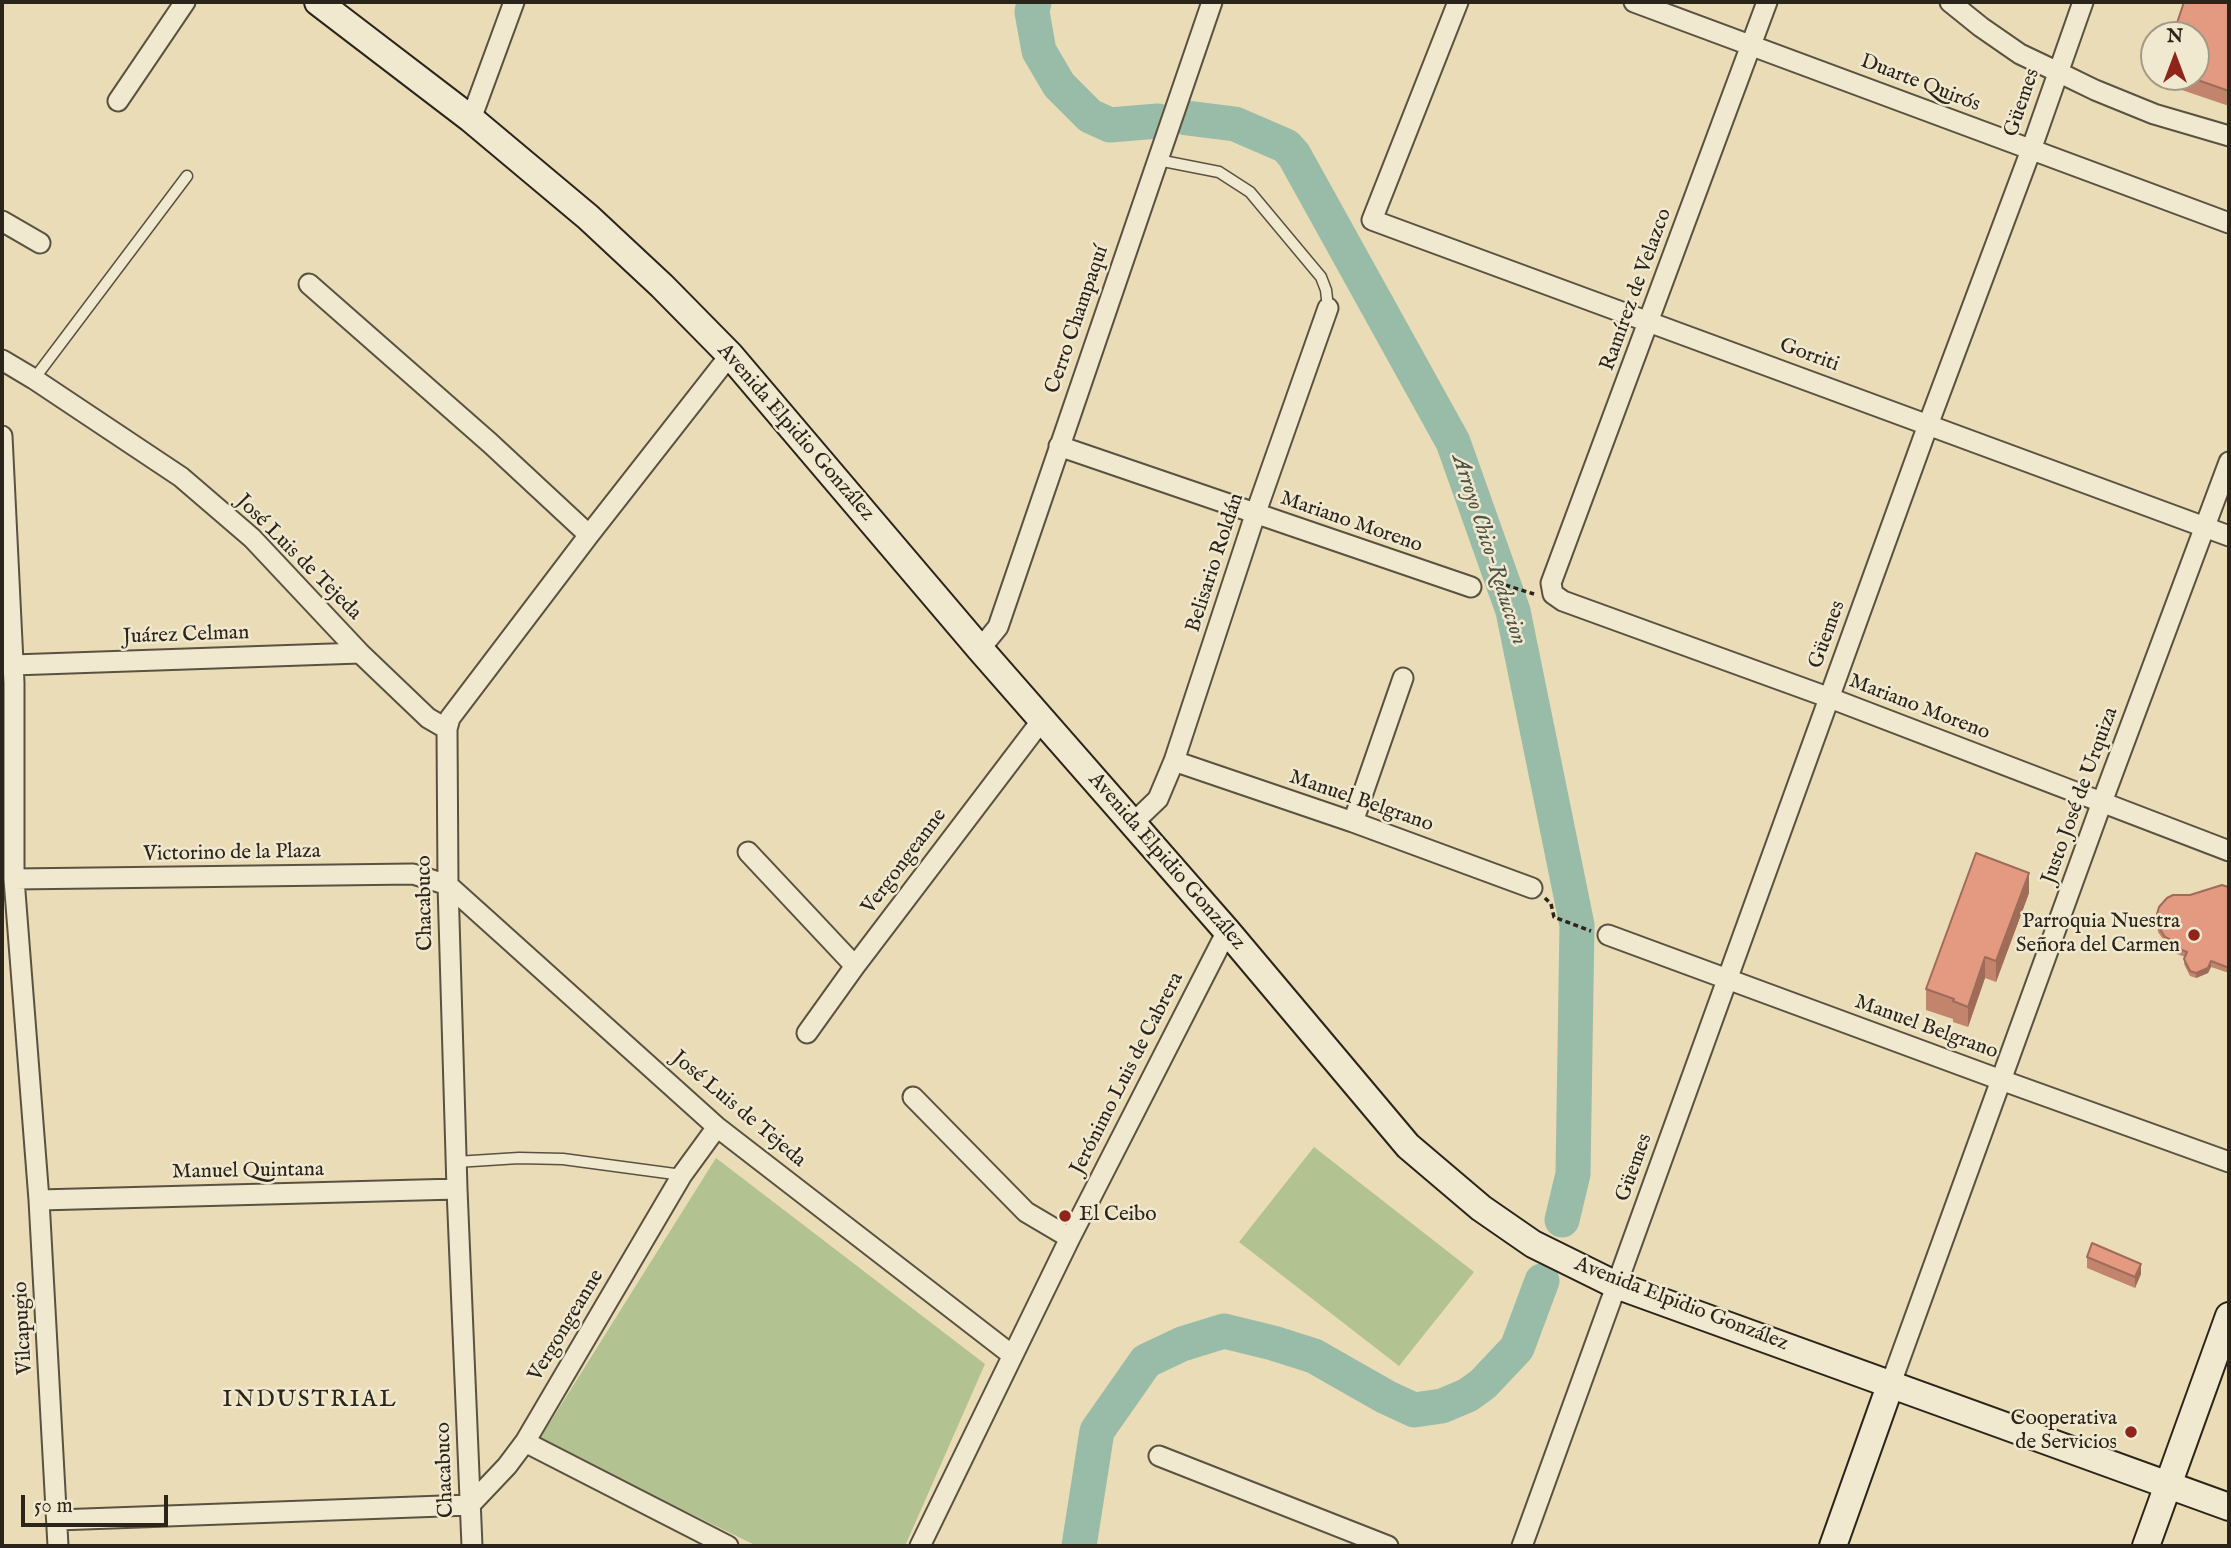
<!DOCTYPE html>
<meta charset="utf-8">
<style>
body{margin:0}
#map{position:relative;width:2231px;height:1548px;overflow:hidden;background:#e9dcb6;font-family:"IM FELL English",serif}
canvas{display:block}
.frame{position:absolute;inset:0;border:4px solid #2b241a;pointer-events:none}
.north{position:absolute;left:2140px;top:21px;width:70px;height:70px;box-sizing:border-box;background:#f1e8d0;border:2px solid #a29a87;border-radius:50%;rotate:0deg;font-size:19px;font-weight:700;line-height:28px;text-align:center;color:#2b241a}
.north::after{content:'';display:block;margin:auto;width:24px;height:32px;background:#8f2418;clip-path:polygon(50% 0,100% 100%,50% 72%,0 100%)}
.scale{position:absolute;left:21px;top:1495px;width:147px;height:32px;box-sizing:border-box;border:4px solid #2b241a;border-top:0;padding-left:9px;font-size:21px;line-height:24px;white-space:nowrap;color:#2b241a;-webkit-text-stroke:5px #f1e8d0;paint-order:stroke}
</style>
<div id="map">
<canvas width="2231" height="1548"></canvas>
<div class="frame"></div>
<div class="north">N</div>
<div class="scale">50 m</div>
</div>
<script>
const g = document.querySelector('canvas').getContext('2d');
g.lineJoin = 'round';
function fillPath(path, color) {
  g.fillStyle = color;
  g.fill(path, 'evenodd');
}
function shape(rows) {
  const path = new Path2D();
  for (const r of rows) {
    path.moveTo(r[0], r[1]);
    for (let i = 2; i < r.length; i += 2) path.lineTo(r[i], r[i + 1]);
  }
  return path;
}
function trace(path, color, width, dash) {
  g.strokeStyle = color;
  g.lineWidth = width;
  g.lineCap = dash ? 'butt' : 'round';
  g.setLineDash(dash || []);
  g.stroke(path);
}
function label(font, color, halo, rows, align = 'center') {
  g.font = font + ' "IM FELL English",serif';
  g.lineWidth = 5;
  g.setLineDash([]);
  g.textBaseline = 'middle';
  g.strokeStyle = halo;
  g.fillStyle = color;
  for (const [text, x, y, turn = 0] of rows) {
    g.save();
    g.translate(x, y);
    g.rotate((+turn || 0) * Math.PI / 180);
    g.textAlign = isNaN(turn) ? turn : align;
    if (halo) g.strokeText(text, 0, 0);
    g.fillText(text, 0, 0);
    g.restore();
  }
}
const green = shape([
 [1314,1147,1474,1272,1399,1366,1239,1242],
 [716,1158,985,1364,905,1546,757,1546,539,1440]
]);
const river = shape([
 [1034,2,1032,12,1039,51,1059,85,1090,116,1110,125,1158,121],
 [1187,118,1235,124,1286,146,1294,155,1453,442,1513,611,1577,925,1573,1174,1562,1220],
 [1079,1546,1097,1431,1146,1361,1182,1344,1224,1331,1273,1343,1314,1356,1386,1397,1414,1410,1442,1406,1468,1395,1483,1384,1517,1348,1542,1281]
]);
const path = shape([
 [1489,580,1534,594],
 [1545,898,1551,904,1554,917,1591,931]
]);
const lane = shape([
 [1158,160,1219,172,1250,192,1321,277,1326,290,1328,308],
 [34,379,187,176],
 [456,1162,519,1158,563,1159,682,1175]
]);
const street = shape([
 [1458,2,1372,220,2229,536],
 [1634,2,2229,223],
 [1767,2,1551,583,1553,594,1563,601,1830,698,2229,851],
 [1950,2,1981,27,2020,54,2058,72,2095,90,2154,114,2229,136],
 [118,101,185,2],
 [471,119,514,2],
 [2,221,40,243],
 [309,284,490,443,589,535],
 [2,360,34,379,181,477,252,538,360,653,428,718,447,729],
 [2,436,14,683,14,879,39,1200,58,1546],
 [1059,446,1471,587],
 [980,649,998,627,1212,2],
 [13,665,360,653],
 [1174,761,1353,822,1532,888],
 [1353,822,1403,678],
 [1133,823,1158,799,1174,761,1255,515,1328,308],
 [748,852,855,966],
 [14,879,413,874,448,885,717,1127,1012,1355],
 [1608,935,2001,1080,2229,1162],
 [807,1033,855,966,1042,720],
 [913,1097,1026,1212,1070,1238],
 [39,1200,457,1189],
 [1891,1383,2102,802,2229,462],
 [525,1442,728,1546],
 [1159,1456,1388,1546],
 [57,1520,470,1505,507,1466,525,1442,682,1175,717,1127],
 [472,1546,457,1189,448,885,447,729,450,718,589,535,730,355],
 [920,1546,1070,1238,1227,931],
 [1522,1546,1928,425,2031,150,2083,2]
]);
const secondary = shape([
 [318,2,471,119,588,217,662,286,730,355,980,649,1227,931,1408,1146,1481,1208,1533,1244,1616,1285,2229,1507],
 [1833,1546,1891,1383],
 [2146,1546,2229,1316]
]);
const wall = shape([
 [2229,2,2229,106,2161,83,2161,77,2196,77],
 [2229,891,2229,973,2211,967,2208,973,2196,978,2190,976,2184,964,2185,957,2177,954,2173,946,2165,942,2158,932,2157,914,2190,895],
 [2029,893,1996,982,1985,978,1968,1027,1953,1022,1953,1019,1926,1010,1926,989],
 [2087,1257,2141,1274,2135,1288,2087,1268]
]);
const shadedWall = shape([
 [2029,873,2029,893,1996,982,1996,961],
 [1985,957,1985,978,1968,1027,1968,1007],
 [2211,961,2211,967,2208,973,2196,978,2196,973],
 [2141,1264,2141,1274,2135,1288,2135,1277]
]);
const building = shape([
 [2184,2,2229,2,2229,91,2189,77,2196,77,2196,35,2173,35,2184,2],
 [1976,853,2029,873,1996,961,1985,957,1968,1007,1953,1001,1954,999,1926,989,1976,853],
 [2222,885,2228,887,2229,891,2229,968,2211,961,2208,968,2196,973,2190,971,2184,959,2187,952,2177,948,2173,941,2165,937,2158,926,2157,914,2159,907,2167,898,2173,895,2190,895,2222,885],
 [2092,1243,2141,1264,2135,1277,2087,1257,2092,1243]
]);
const markers = [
 [2194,935,7,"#8f2418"],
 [1065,1216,7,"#8f2418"],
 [2131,1432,7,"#8f2418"]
];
const streetNames = [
 ["Duarte Quirós",1920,84,21],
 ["Güemes",2023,103,-71],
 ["Ramírez de Velazco",1637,290,-70],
 ["Cerro Champaquí",1078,320,-71],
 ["Gorriti",1809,356,20],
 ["Avenida Elpidio González",795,433,49],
 ["Mariano Moreno",1351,523,19],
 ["José Luis de Tejeda",298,558,45],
 ["Belisario Roldán",1216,563,-72],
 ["Güemes",1828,635,-70],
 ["Juárez Celman",186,636,-2],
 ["Mariano Moreno",1919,708,21],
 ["Justo José de Urquiza",2081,796,-70],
 ["Manuel Belgrano",1361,802,19],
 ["Victorino de la Plaza",232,854,-1],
 ["Vergongeanne",905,862,-53],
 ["Avenida Elpidio González",1166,862,49],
 ["Chacabuco",426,903,-91],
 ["Manuel Belgrano",1926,1028,20],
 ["Jerónimo Luis de Cabrera",1128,1074,-63],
 ["José Luis de Tejeda",738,1110,40],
 ["Güemes",1635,1168,-70],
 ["Manuel Quintana",248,1172,-1],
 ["Avenida Elpidio González",1681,1305,21],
 ["Vergongeanne",567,1326,-59],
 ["Vilcapugio",24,1328,-93],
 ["Chacabuco",446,1470,-92]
];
const poiNames = [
 ["Parroquia Nuestra",2180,923],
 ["Señora del Carmen",2180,947],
 ["El Ceibo",1079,1216,"left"],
 ["Cooperativa",2117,1420],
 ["de Servicios",2117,1444]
];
const waterNames = [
 ["Arroyo Chico-Reduccion",1488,550,72]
];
const neighbourhoodNames = [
 ["INDUSTRIAL",310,1401]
];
fillPath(green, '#b2c291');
trace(river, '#99bca9', 35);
trace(lane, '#5a5241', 13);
trace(street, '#5a5241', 23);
trace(secondary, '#2b241a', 30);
trace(path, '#2b241a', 3.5, [5, 3.5]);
trace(lane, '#f1e8d0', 10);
trace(street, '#f1e8d0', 19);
trace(secondary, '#f1e8d0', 26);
fillPath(wall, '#c3846e');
fillPath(shadedWall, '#9f6c5a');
fillPath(building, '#e39a80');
trace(building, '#9f6c5a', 2);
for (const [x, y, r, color] of markers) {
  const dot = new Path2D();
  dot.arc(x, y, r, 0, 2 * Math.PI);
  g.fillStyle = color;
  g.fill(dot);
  trace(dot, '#f1e8d0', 2.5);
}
label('21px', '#2b241a', '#f1e8d0', streetNames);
label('21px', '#2b241a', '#f1e8d0', poiNames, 'right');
label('italic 23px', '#4c5245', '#f1e8d0', waterNames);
g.letterSpacing = '2px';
label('23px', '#2b241a', '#f1e8d0', neighbourhoodNames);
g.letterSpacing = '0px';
</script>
